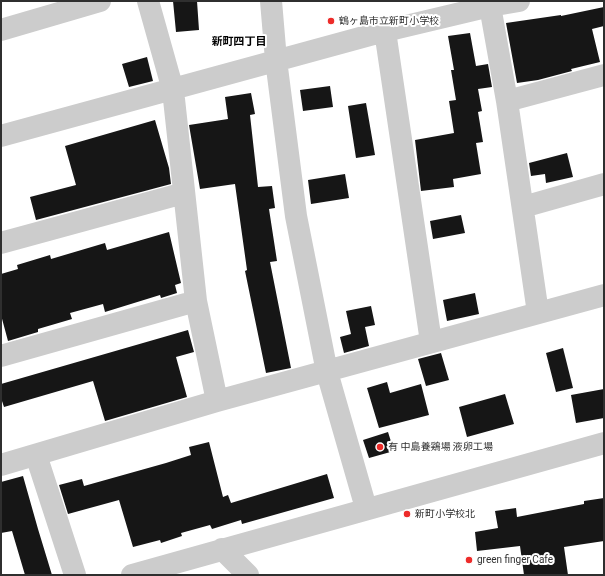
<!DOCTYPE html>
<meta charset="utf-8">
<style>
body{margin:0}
#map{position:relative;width:605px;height:576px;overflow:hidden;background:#fff;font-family:Roboto,sans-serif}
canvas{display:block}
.frame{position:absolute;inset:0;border:2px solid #2f2f2f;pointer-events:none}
</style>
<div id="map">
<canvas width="605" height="576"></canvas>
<div class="frame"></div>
</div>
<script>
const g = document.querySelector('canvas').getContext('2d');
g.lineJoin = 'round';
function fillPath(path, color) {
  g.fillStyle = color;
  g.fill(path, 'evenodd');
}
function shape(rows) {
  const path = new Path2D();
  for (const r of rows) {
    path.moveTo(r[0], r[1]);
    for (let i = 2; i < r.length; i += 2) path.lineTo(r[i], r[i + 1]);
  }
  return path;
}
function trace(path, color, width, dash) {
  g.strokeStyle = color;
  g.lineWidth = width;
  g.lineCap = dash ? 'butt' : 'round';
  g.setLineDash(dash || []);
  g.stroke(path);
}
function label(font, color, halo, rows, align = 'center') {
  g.font = font + ' Roboto,"Noto Sans JP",sans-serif';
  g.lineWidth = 4;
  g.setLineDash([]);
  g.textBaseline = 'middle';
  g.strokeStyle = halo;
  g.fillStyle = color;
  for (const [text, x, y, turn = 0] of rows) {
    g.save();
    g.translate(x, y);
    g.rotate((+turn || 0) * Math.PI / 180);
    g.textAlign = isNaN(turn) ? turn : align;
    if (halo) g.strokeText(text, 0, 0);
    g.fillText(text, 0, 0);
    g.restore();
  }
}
const building = shape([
 [173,1,197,1,199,30,176,32],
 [604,7,604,26,592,29,600,62,571,69,572,71,538,80,517,83,506,23,561,15,561,16],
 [470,33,476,66,488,64,492,87,478,89,482,111,478,112,483,142,476,143,481,174,453,179,454,187,421,191,415,140,454,133,449,101,456,100,451,70,454,70,448,36],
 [147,57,153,81,129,87,122,64],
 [330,86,333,107,303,111,300,90],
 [251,93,255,114,250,115,258,187,272,186,275,208,269,209,277,261,270,262,291,368,266,373,245,271,247,270,235,184,200,189,189,125,228,119,225,97],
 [366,103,375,155,356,158,348,106],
 [155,120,169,168,171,184,36,220,30,197,76,185,65,146],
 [567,153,573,177,546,183,545,174,531,176,529,163],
 [345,174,349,198,311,204,308,180],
 [461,215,465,233,433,239,430,221],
 [169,232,181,283,175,285,177,293,161,298,160,295,105,312,103,304,70,313,72,319,38,329,38,332,8,341,1,315,1,274,18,269,17,265,50,255,51,259,105,243,107,250],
 [475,293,479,314,447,321,443,300],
 [371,306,375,325,365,327,369,346,344,353,340,337,351,334,346,311],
 [188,330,194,352,176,357,187,397,105,421,93,381,4,407,1,398,1,384],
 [563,348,573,388,556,392,546,353],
 [441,353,449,380,426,386,418,359],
 [387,382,390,393,421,384,429,415,379,428,367,388],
 [604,389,604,418,576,423,571,395],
 [505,394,514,424,467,437,459,407],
 [388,432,394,451,369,458,363,440],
 [209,442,223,497,228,495,231,503,327,474,334,498,242,524,241,520,212,529,210,525,181,533,182,536,161,543,160,540,133,547,119,500,68,514,59,485,82,479,84,486,166,463,191,455,189,447],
 [23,476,38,529,52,575,25,575,12,531,1,533,1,482],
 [604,498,604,541,564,547,568,575,524,575,520,546,477,551,475,532,498,528,495,511,516,508,517,517,584,504,584,501]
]);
const minor = shape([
 [148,1,173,90,196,301,217,401],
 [271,1,276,60,296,216,327,372,366,508],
 [490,6,507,101,538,313],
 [1,30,100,1],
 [385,31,431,342],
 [507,101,604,75],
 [1,136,385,31,490,6,519,1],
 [523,207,604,184],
 [1,243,184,193],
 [1,356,196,301],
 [36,455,75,575],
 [1,465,217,401,604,295],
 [222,549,248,575],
 [132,575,604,443]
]);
const markers = [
 [331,21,4,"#ed2b29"],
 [380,447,4,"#ed2b29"],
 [407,514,4,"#ed2b29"],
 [469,560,4,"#ed2b29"]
];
const poiNames = [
 ["鶴ヶ島市立新町小学校",339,21],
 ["有 中島養鶏場 液卵工場",388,447],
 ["新町小学校北",415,514],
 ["green finger Cafe",477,560]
];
const neighbourhoodNames = [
 ["新町四丁目",239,42]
];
fillPath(building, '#161616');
trace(minor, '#ccc', 22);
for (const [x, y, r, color] of markers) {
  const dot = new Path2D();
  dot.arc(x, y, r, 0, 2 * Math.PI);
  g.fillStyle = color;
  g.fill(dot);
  trace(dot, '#fff', 1.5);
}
label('10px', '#2f2f2f', '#fff', poiNames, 'left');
label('bold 11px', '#000', '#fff', neighbourhoodNames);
</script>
